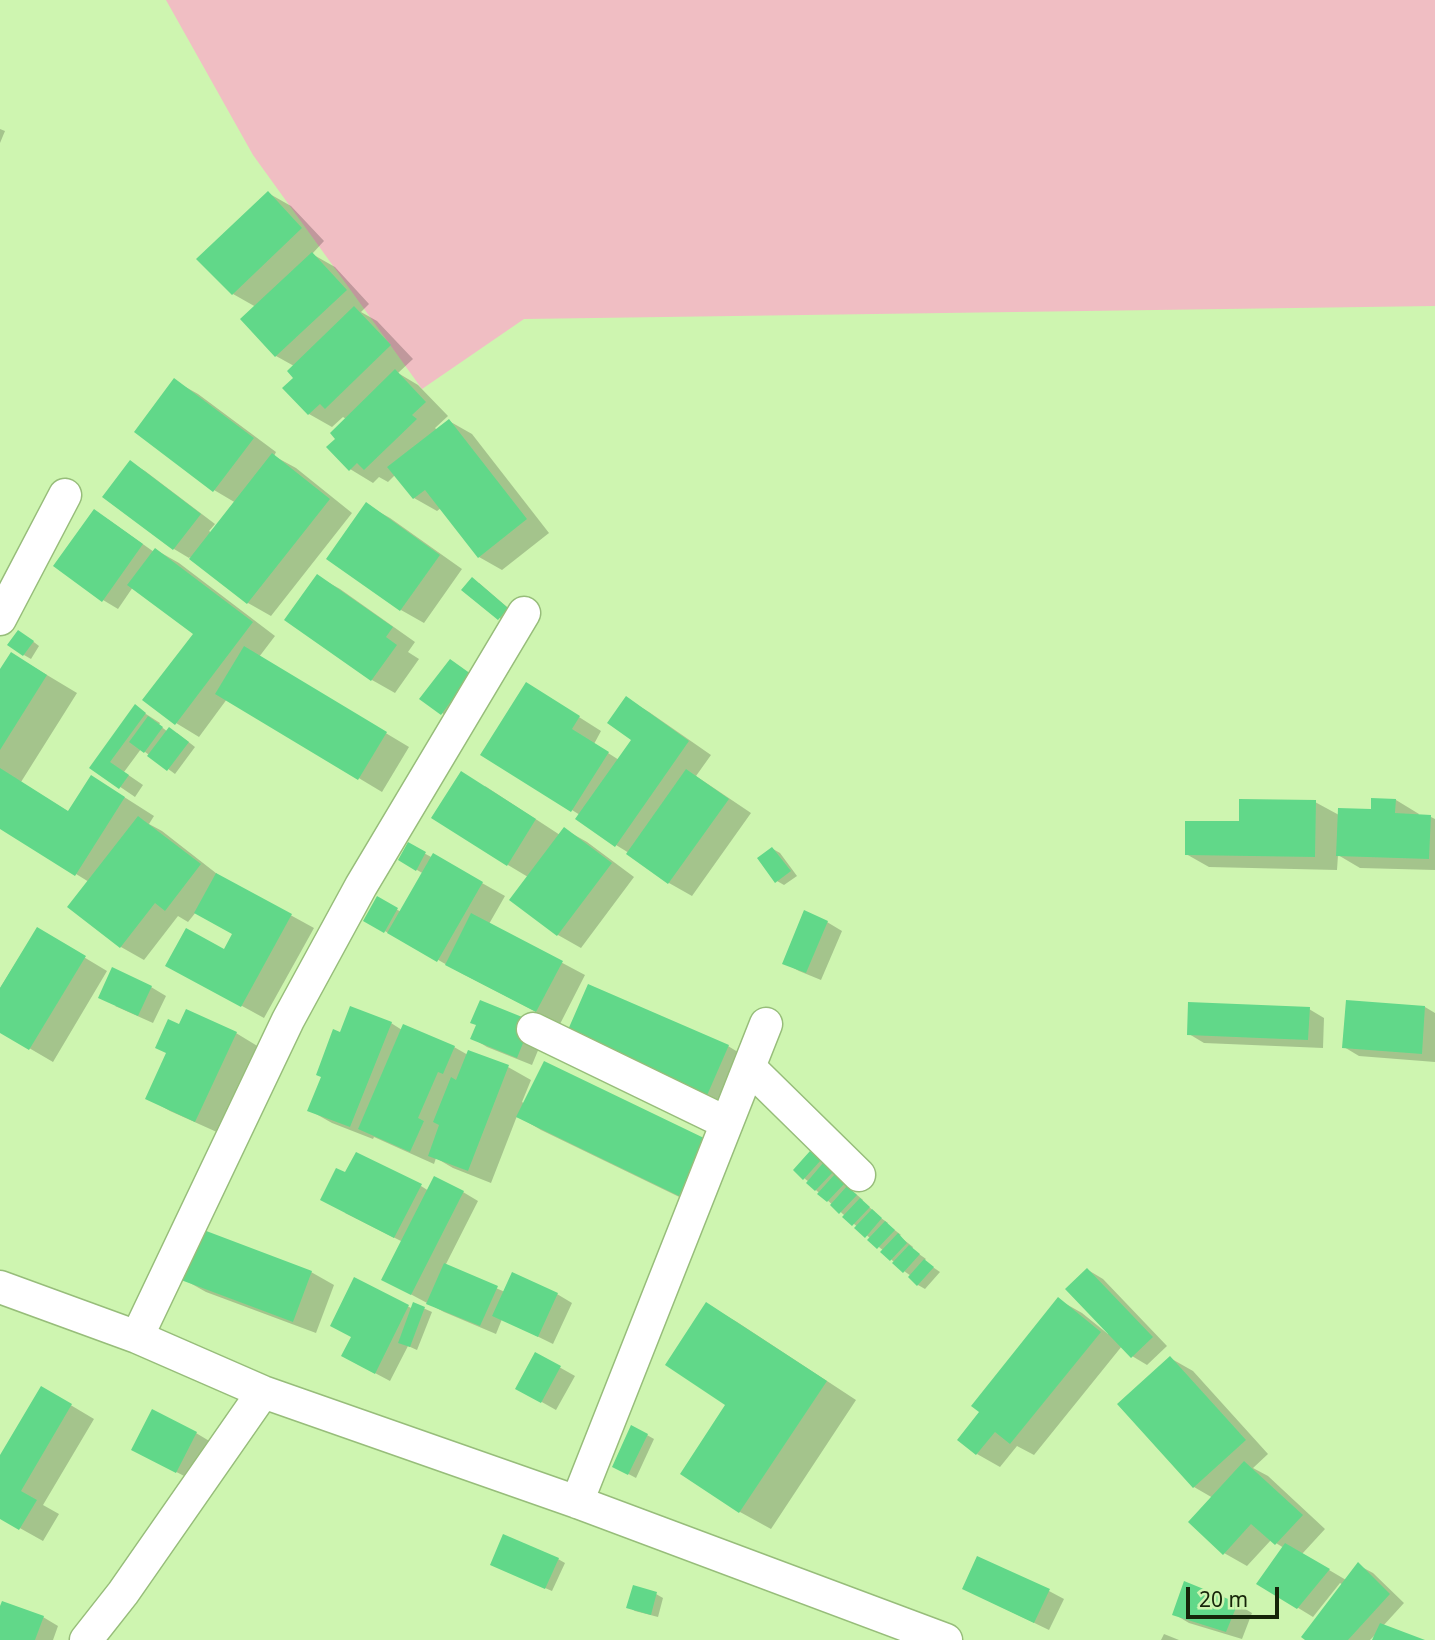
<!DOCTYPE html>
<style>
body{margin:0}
#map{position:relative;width:1435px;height:1640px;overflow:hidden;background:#cef5b0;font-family:"Noto Sans",sans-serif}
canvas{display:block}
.scale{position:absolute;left:1186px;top:1587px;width:93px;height:32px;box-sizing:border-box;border:4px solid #162409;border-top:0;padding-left:9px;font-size:21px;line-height:24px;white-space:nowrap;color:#162409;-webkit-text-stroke:5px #cef5b0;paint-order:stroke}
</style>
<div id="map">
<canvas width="1435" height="1640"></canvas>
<div class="scale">20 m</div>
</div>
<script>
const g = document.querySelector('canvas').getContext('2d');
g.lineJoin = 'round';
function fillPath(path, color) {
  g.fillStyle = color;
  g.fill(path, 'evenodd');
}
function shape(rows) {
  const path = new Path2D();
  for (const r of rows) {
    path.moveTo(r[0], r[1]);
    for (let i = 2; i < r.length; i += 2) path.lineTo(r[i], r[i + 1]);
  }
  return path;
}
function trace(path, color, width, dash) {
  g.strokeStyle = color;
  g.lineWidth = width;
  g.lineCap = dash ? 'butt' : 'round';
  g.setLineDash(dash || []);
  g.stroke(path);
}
const green = shape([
 [166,0,1435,0,1435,306,524,319,422,389,253,155]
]);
const shadow = shape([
 [0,129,5,131,0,143],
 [268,193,291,206,324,241,312,254,335,267,369,304,361,312,377,321,413,359,398,373,418,385,448,416,435,428,437,430,449,421,472,434,549,533,502,570,479,557,441,508,437,511,414,498,396,474,388,482,379,477,373,483,350,469,346,419,343,417,332,427,309,414,295,378,294,366,276,356,256,307,233,294],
 [175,381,198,394,276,452,274,456,296,468,352,513,271,616,248,603,190,557,189,558,174,549,104,496,130,462,145,471,215,524,209,531,212,533,236,503,214,490],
 [367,505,390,518,462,569,424,623,401,610,329,559],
 [94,511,109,520,154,552,156,550,179,563,275,636,259,657,409,747,382,792,227,699,199,737,176,723,195,634,133,587,118,609,103,600],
 [317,576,340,589,415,642,408,652,419,659,395,693,372,680,286,620],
 [479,583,514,613,506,623,464,590],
 [26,636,39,646,31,659,24,655],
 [12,654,77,693,21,782,69,812,121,795,154,816,149,824,162,831,221,877,314,928,264,1018,191,978,224,952,234,934,196,912,188,922,178,916,144,960,121,947,69,907,89,882,0,827,0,673],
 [450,661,485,684,457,722,442,713],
 [549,698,601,731,594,744,619,760,633,739,627,699,649,712,711,755,696,776,751,813,692,896,669,883,629,853,616,845,580,815,482,754],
 [135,707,160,723,159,725,168,732,177,733,195,747,175,774,141,749,124,772,143,785,135,797,91,767],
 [485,786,560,835,564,829,587,842,634,877,581,948,558,935,512,900,528,877,508,865],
 [1396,800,1419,814,1418,816,1431,817,1435,819,1435,870,1360,868,1338,855,1337,870,1209,867,1186,854,1241,823,1315,802,1339,815,1372,811],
 [409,845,433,858,434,856,505,896,489,924,585,975,560,1024,461,973,393,934,392,935,365,920,378,898,401,912,424,874,400,860],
 [773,849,780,853,797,876,784,885,777,881],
 [827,922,842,931,821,980,799,971,784,963],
 [37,929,107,971,53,1062,0,1031,0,988],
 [151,987,166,996,153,1023,115,1006],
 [1425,1007,1435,1013,1435,1062,1359,1056,1344,1047],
 [1309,1009,1324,1018,1323,1048,1204,1043,1189,1034],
 [391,1023,402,1030,454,1047,468,1055,508,1067,531,1080,522,1102,525,1104,705,1141,702,1208,541,1130,517,1116,491,1183,453,1168,436,1158,434,1164,374,1137,373,1139,332,1123,309,1110,341,1034],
 [180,1026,236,1033,259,1047,219,1133,170,1111,147,1098],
 [546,1031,532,1065,487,1047,472,1038],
 [728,1046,751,1060,728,1111,589,1052],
 [811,1153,827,1165,825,1166,839,1177,838,1178,851,1188,850,1189,863,1200,862,1201,875,1212,874,1213,888,1223,887,1224,901,1235,899,1236,913,1247,912,1249,926,1259,924,1261,940,1272,925,1289,918,1285,911,1276,904,1271,883,1252,884,1251,870,1240,871,1239,808,1183,809,1182,804,1178],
 [421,1186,429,1191,463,1192,478,1201,445,1266,505,1292,557,1294,572,1303,553,1344,502,1319,496,1334,444,1312,399,1288,403,1242,345,1213],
 [1088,1270,1103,1279,1167,1346,1147,1365,1132,1356,1122,1346,1034,1455,1017,1446,1000,1467,977,1454,981,1412,1059,1300,1082,1313,1108,1334,1110,1332],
 [311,1272,334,1285,316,1333,206,1292,183,1279],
 [355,1279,413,1309,414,1304,432,1312,417,1350,408,1346,390,1381,358,1364,353,1337],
 [706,1304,737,1322,856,1400,771,1529,740,1512,682,1474,727,1404],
 [536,1354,575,1376,556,1410,517,1388],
 [1170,1358,1193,1371,1268,1454,1253,1468,1268,1476,1325,1529,1302,1554,1346,1580,1358,1565,1373,1573,1404,1603,1383,1626,1421,1640,1374,1640,1376,1634,1370,1640,1307,1640,1343,1585,1340,1583,1313,1617,1259,1584,1284,1548,1271,1540,1247,1566,1224,1553,1213,1498,1194,1487],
 [42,1388,94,1419,43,1505,59,1514,43,1541,0,1517,0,1458],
 [196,1433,211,1442,192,1480,149,1458],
 [647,1435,654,1439,636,1478,621,1470],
 [558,1559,565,1563,552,1591,499,1568],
 [964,1589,1049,1591,1064,1599,1049,1630],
 [656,1594,663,1598,658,1617,635,1611,628,1607],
 [1237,1604,1252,1613,1242,1639,1189,1623,1174,1614],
 [0,1611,43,1617,58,1626,53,1640,0,1640],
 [1164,1634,1179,1640,1161,1640]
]);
const building = shape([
 [268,191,302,228,232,295,196,259],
 [312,252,347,290,275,357,240,319],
 [354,306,391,345,325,409,320,404,308,415,282,388,293,378,287,371],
 [395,369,426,402,412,415,417,419,364,470,357,463,349,471,326,447,335,439,330,433],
 [174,378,254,438,213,492,134,432],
 [449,419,527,519,478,558,425,490,413,499,387,467],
 [272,453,330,499,247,604,189,559],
 [130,460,201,514,173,550,102,497],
 [366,502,440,555,400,611,326,559],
 [94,509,143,544,102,602,53,566],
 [155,548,253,622,175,725,142,700,193,634,127,585],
 [317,574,393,627,386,637,397,645,371,681,284,620],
 [472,577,508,608,498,620,461,590],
 [18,630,34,641,23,656,7,645],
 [244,646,387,732,358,780,215,694],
 [11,652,47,675,0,750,0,669],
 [450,659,471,674,441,715,419,699],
 [526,682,580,716,572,729,609,752,571,812,480,755],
 [626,696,689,741,615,847,575,819,631,740,607,723],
 [135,704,146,713,110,762,129,775,119,789,89,768],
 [148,716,163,727,144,753,129,742],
 [169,727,189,742,167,771,147,756],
 [0,768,68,811,91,775,125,797,75,876,0,829],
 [686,769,729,799,668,884,626,854],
 [461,771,536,819,507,866,431,818],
 [1371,798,1396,799,1395,813,1431,815,1429,859,1336,856,1338,808,1371,809],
 [1239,799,1316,800,1315,857,1185,855,1185,821,1239,821],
 [138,816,201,864,165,911,155,903,120,948,67,907],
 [564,827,612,863,557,936,509,900],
 [408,842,426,852,416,871,398,860],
 [772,847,791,871,775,883,757,858],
 [433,853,483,882,437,962,387,933],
 [216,873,292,914,241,1007,165,966,186,928,224,949,232,934,194,913],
 [377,896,398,908,384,933,363,921],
 [804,910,828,921,806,973,782,964],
 [471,913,563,961,536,1012,445,965],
 [37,927,86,956,29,1050,0,1033,0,988],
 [112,967,152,986,138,1016,98,998],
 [588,984,729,1045,705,1100,564,1039],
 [480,1000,532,1021,517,1058,470,1039,476,1025,470,1023],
 [1346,1000,1425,1006,1422,1054,1342,1048],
 [1188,1002,1310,1007,1308,1040,1187,1035],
 [350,1006,392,1022,350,1127,307,1111,321,1077,316,1075,333,1029,340,1032],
 [186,1009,237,1032,195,1122,145,1099,166,1053,155,1048,168,1019,179,1024],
 [403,1024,455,1046,443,1074,438,1072,418,1118,424,1121,410,1152,358,1129],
 [468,1050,509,1065,468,1171,428,1156,439,1125,433,1122,451,1077,456,1080],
 [544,1061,706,1139,679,1196,516,1117],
 [810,1151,821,1160,803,1180,793,1170],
 [356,1152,422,1184,394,1238,320,1200,336,1168,345,1172],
 [823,1163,833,1172,815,1191,806,1183],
 [835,1174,845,1183,827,1202,817,1194],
 [434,1176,464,1191,411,1295,381,1280],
 [847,1186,857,1195,839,1214,830,1205],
 [860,1198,870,1207,852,1226,842,1217],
 [872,1209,882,1218,865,1238,854,1228],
 [885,1221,895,1230,877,1249,867,1240],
 [201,1229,312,1271,293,1322,181,1280],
 [898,1233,907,1243,890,1261,880,1252],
 [909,1245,920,1254,903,1273,892,1263],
 [924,1259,934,1267,917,1286,908,1277],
 [444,1263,498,1286,480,1326,426,1304],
 [1087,1268,1153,1337,1131,1358,1065,1289],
 [512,1272,558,1293,538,1337,492,1316],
 [354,1277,409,1305,375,1374,341,1356,351,1337,330,1326],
 [1058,1297,1101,1332,1010,1444,995,1432,976,1455,957,1440,979,1412,971,1406],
 [413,1302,425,1307,410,1347,398,1343],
 [706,1302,827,1381,739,1513,680,1474,725,1405,665,1365],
 [535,1352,561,1366,541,1403,515,1389],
 [1170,1356,1246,1440,1193,1488,1117,1404],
 [41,1386,72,1404,21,1491,37,1500,19,1530,0,1519,0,1455],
 [152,1409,197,1432,176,1473,131,1450],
 [631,1425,648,1434,628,1475,612,1467],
 [1244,1461,1303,1515,1275,1545,1251,1524,1223,1555,1188,1522],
 [503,1534,559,1558,545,1589,490,1565],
 [1285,1543,1330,1569,1297,1609,1256,1584],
 [977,1556,1050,1589,1034,1623,962,1589],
 [1358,1562,1390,1594,1348,1640,1305,1640,1301,1637],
 [1184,1581,1238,1603,1226,1632,1172,1615],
 [633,1585,657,1592,651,1615,626,1608],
 [2,1601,44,1616,35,1640,0,1640,0,1606],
 [1380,1623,1425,1640,1372,1640]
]);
const minor = shape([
 [0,619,65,495],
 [533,1029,727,1123],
 [749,1067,859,1175],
 [0,1287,137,1337,263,1392,577,1502,946,1640],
 [137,1337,288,1020,361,886,524,613],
 [577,1502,766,1024],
 [86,1640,123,1593,263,1392]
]);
fillPath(green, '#f0bec3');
fillPath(shadow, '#0003');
fillPath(building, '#61d889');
trace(minor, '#97bd7a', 35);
trace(minor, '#fff', 32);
</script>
